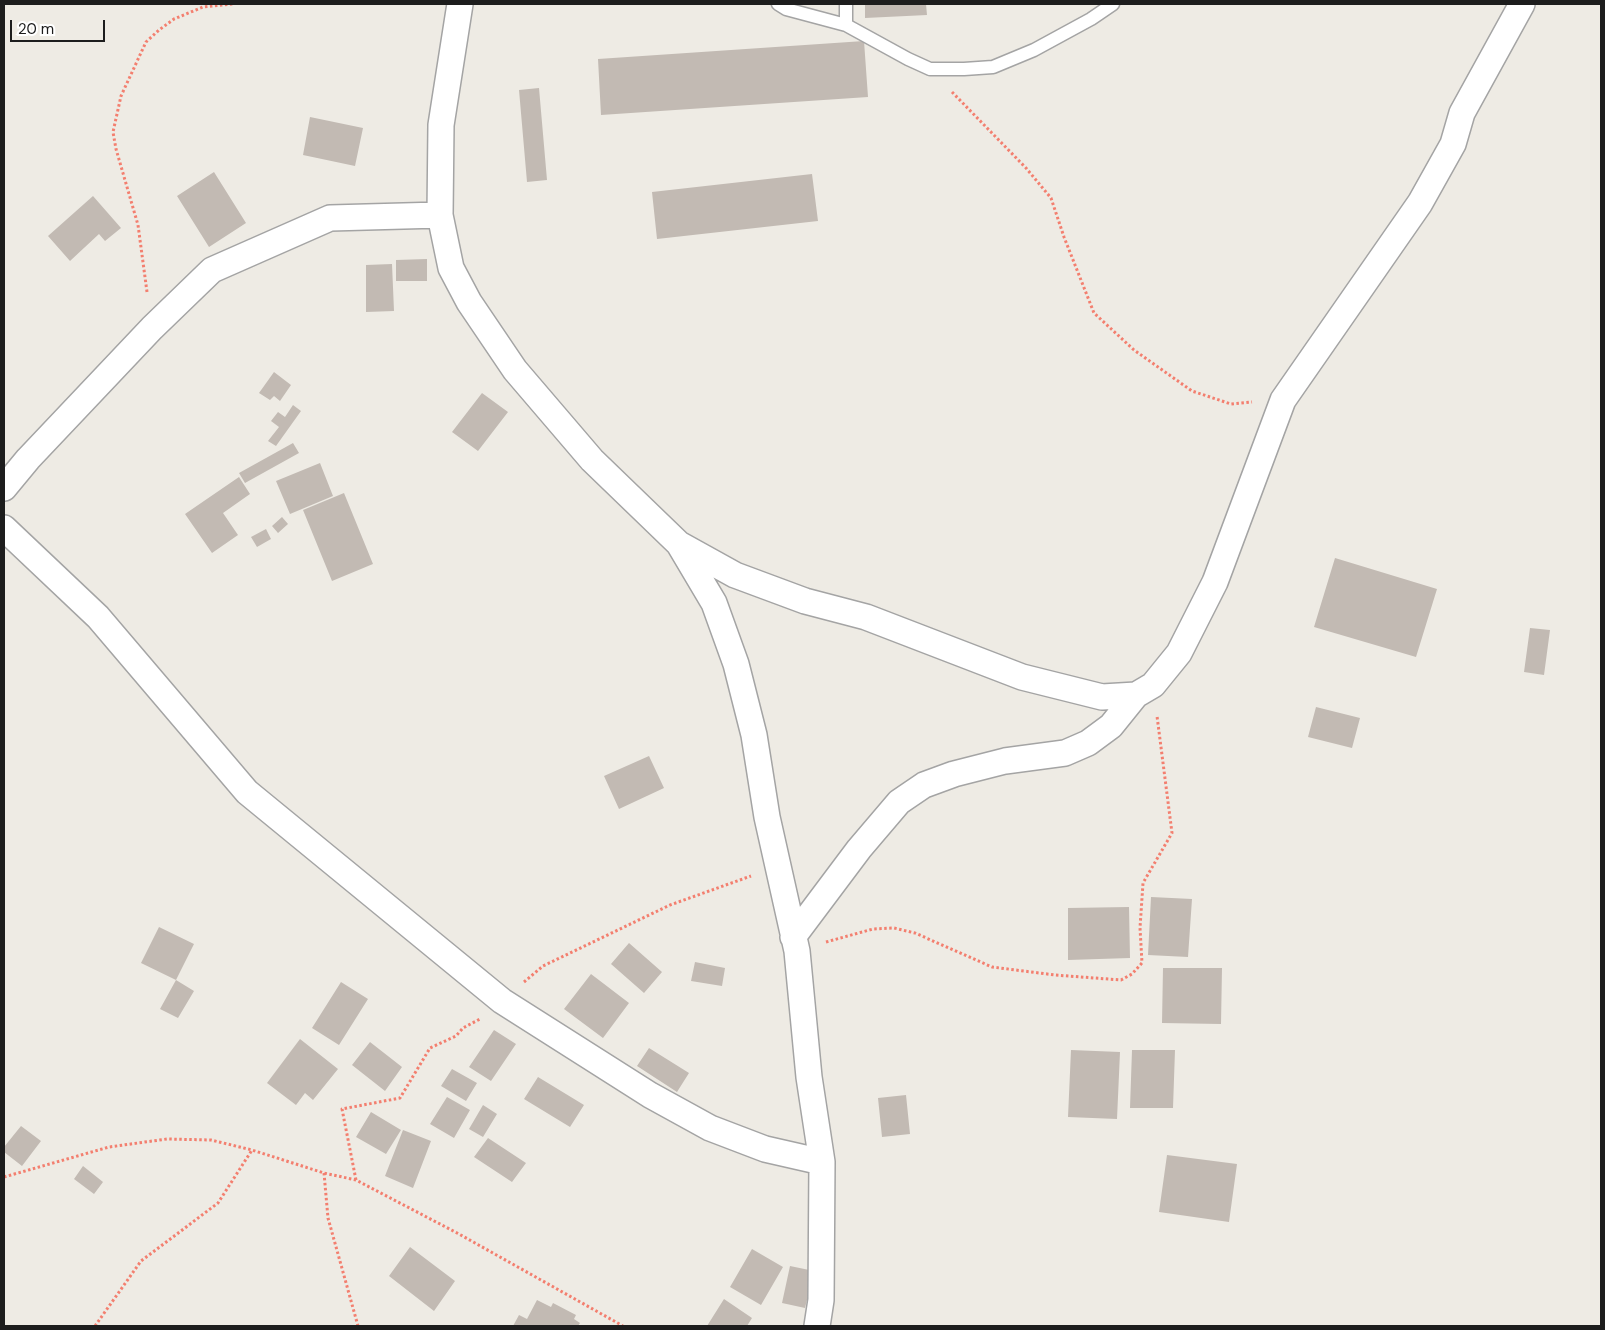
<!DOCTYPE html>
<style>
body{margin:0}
#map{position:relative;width:1605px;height:1330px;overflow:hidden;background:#eeebe4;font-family:"DM Sans",sans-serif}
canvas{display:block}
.frame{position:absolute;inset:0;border:5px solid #1d1d1d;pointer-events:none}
.scale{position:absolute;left:10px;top:20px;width:95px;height:22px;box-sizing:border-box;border:2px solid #1d1d1d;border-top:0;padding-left:6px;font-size:15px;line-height:18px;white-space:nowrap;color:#1d1d1d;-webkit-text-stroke:4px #fff;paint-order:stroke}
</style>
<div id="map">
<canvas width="1605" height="1330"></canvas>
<div class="frame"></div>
<div class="scale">20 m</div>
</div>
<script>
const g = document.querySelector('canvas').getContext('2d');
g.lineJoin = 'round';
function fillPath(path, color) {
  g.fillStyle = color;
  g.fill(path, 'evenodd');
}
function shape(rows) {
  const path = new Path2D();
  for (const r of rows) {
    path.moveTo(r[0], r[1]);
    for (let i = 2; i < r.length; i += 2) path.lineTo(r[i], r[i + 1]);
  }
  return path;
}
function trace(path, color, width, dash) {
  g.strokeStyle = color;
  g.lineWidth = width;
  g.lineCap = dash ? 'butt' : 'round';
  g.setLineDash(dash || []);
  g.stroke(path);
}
const building = shape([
 [865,4,926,4,927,15,865,18],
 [864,41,868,97,601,115,598,59],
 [539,88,547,180,527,182,519,90],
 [310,117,363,128,355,166,303,155],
 [214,172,246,223,209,247,177,196],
 [812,174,818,221,657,239,652,192],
 [93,196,121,228,105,241,99,234,70,261,48,236],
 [427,259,427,281,396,281,396,260],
 [392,264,394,311,366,312,366,265],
 [274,372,291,385,280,401,274,396,270,400,259,393],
 [482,393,508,412,478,451,452,432],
 [293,405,301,411,276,446,268,441,279,427,271,421,278,412,285,417],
 [293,443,299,453,245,483,239,473],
 [320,463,333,496,290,514,276,481],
 [239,477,250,494,223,513,238,535,212,553,185,514],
 [344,493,373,564,332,581,303,510],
 [282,517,288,524,278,533,272,526],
 [266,529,271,539,257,547,251,537],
 [1335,558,1437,589,1416,657,1314,627],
 [1530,628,1550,630,1544,675,1524,672],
 [1316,707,1360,718,1352,748,1308,737],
 [649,756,664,788,619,809,604,776],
 [1151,897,1192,899,1188,957,1148,955],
 [1129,907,1130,958,1068,960,1068,908],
 [159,927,194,944,176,980,194,991,178,1018,160,1009,176,980,141,963],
 [629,943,662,972,644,993,611,964],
 [695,962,725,968,722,986,691,981],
 [1163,968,1222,968,1221,1024,1162,1023],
 [591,974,629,1003,603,1038,564,1009],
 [341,982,368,999,339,1045,312,1028],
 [494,1030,516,1044,491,1081,469,1067],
 [300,1039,338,1069,313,1100,305,1093,296,1105,267,1083],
 [370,1042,402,1067,385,1091,352,1065],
 [649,1048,689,1073,677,1092,637,1066],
 [1071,1050,1120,1052,1117,1119,1068,1117],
 [1132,1050,1175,1050,1173,1108,1130,1108],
 [452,1069,477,1083,466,1101,441,1086],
 [538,1077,584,1105,570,1127,524,1099],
 [906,1095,910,1134,882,1137,878,1098],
 [447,1097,470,1110,454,1138,430,1124],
 [483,1105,497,1114,483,1137,469,1129],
 [371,1112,401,1130,386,1154,356,1137],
 [21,1126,41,1141,22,1166,4,1152,4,1147],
 [403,1130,431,1141,413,1188,385,1176],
 [488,1138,526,1163,512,1182,474,1157],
 [1167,1155,1237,1164,1229,1222,1159,1212],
 [83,1166,103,1182,94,1194,74,1179],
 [410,1247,455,1281,434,1311,389,1276],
 [752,1249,783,1267,761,1305,730,1287],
 [790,1266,814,1271,805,1308,782,1303],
 [724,1299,752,1318,747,1326,707,1326],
 [537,1300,551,1307,553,1303,576,1315,574,1319,580,1323,578,1326,513,1326,519,1315,527,1319]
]);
const path = shape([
 [952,92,1026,168,1051,198,1064,237,1094,313,1134,350,1192,391,1231,404,1252,402],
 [147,292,138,225,116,149,113,132,121,96,146,42,159,30,174,19,203,7,233,4],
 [826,942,873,929,894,928,915,933,992,967,1055,975,1121,980,1132,974,1142,963,1140,928,1143,883,1172,833,1157,716],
 [524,982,543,966,670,905,751,876],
 [324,1173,328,1218,358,1326],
 [4,1177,109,1147,167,1139,211,1140,252,1150,324,1173,356,1180,459,1234,623,1326],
 [356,1180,342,1109,400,1098,430,1048,456,1036,463,1028,480,1019],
 [95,1326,141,1261,218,1203,252,1150]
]);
const lane = shape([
 [778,4,786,9,846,25,908,59,930,69,964,69,993,67,1034,50,1091,19,1113,4],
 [846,25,846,4]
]);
const street = shape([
 [460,4,441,125,440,215,451,268,469,302,515,370,592,460,679,544,714,603,736,664,754,735,767,817,797,951,809,1077,822,1162,821,1300,817,1326],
 [4,488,28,459,152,328,212,270,330,218,440,215],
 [4,528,98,617,247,792,502,1001,650,1095,710,1128,765,1149,822,1162],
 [679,544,735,575,805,601,866,617,1022,677,1102,697,1136,695,1153,685,1179,653,1215,582,1283,400,1420,203,1453,144,1462,113,1522,4],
 [793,937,859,849,899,802,924,785,954,774,1005,761,1065,753,1088,743,1111,726,1136,695]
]);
fillPath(building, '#c2bab3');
trace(lane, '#a4a4a4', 15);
trace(street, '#a4a4a4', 28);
trace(path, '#f37f6f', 3, [2.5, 2.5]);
trace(lane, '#fff', 12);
trace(street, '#fff', 25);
</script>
